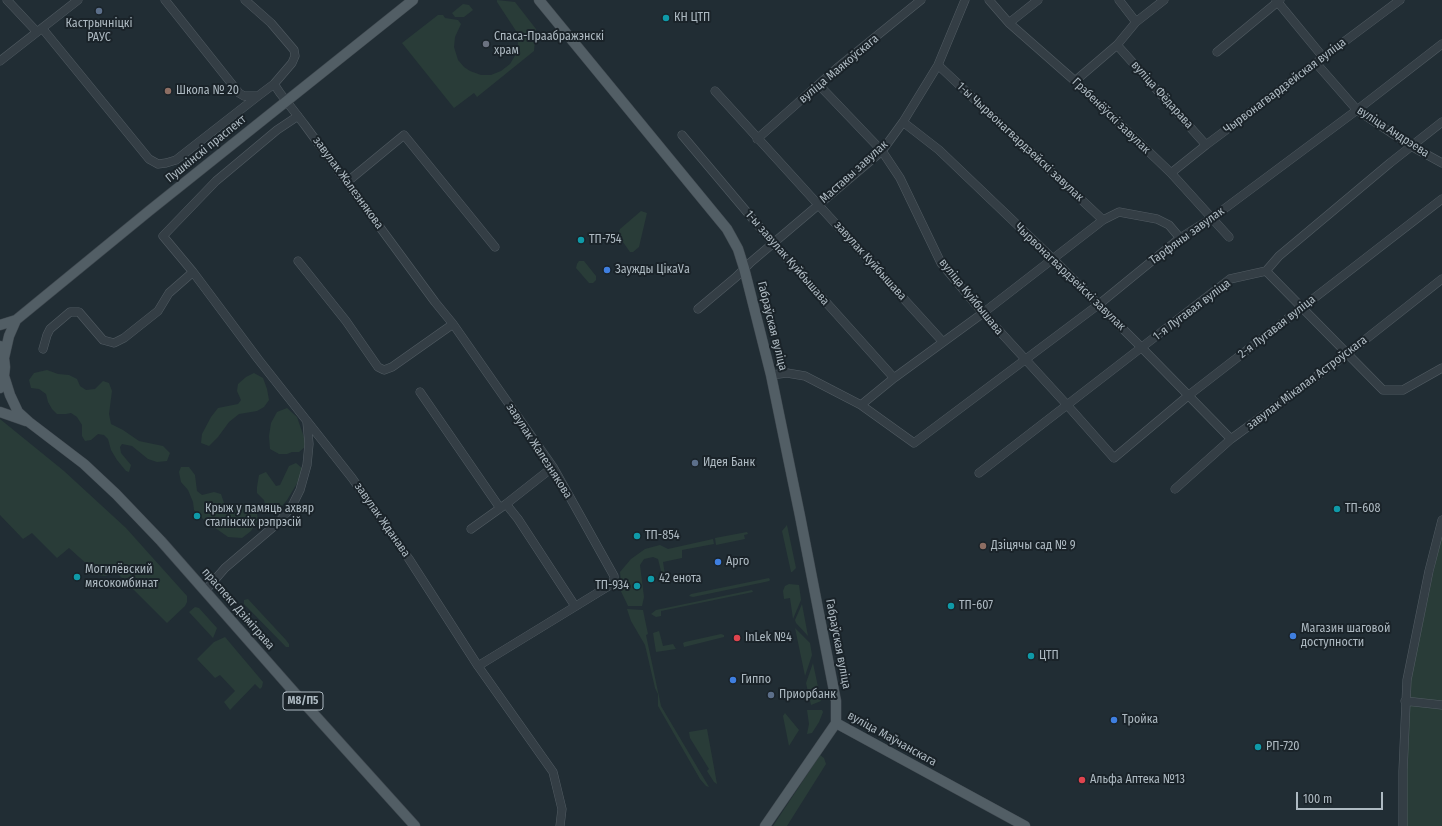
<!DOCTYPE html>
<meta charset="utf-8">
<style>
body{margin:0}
#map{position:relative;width:1442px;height:826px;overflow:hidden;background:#212d34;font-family:"Fira Sans Condensed",sans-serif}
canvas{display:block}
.scale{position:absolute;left:1296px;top:792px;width:87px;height:18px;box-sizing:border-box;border:2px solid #aebac2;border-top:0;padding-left:5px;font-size:12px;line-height:14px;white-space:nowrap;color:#aebac2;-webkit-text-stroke:3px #1a2329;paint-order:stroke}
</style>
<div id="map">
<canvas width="1442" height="826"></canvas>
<div class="scale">100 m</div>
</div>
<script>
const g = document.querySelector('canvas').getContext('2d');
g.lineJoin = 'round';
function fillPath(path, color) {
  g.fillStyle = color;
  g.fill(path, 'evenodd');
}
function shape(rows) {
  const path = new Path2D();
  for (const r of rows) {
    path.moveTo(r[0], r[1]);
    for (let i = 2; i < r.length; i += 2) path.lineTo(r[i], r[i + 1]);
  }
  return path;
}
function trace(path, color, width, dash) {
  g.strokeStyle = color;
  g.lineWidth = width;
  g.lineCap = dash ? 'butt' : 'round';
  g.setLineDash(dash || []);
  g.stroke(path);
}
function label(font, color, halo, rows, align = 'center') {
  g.font = font + ' "Fira Sans Condensed",sans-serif';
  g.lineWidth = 4;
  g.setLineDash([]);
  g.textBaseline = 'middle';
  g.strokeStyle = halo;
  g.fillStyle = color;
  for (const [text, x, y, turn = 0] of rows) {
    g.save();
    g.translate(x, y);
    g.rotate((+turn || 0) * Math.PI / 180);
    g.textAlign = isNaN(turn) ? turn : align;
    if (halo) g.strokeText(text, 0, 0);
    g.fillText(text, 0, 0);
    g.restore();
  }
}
const green = shape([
 [497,0,515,2,536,29,534,51,477,97,474,93,454,108,402,43,438,15,443,15,445,18,458,20,461,24,455,37,454,47,458,60,464,67,470,71,481,75,491,75,501,71,510,64,516,54,518,43,518,34,497,2],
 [463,4,469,5,473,10,464,17,455,17,452,13],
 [641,211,647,213,639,247,633,252,630,252,618,235,620,229],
 [579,261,584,261,596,276,596,280,593,283,589,283,576,268,577,264],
 [47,370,58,374,69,375,77,379,80,386,86,390,95,389,103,381,109,383,112,391,109,414,111,424,123,430,139,441,163,446,170,453,167,461,157,462,148,459,132,446,122,444,120,447,121,453,131,465,129,472,126,471,117,460,111,450,108,439,104,435,98,434,91,440,85,441,82,436,82,425,77,417,71,413,66,414,57,414,52,409,48,402,46,394,39,389,31,388,29,380,34,373],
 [254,373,263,378,267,389,269,400,264,407,257,411,239,414,229,422,218,437,209,446,201,443,202,434,211,417,218,408,238,404,241,400,237,391,238,384,246,377],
 [287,408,297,417,305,440,305,447,299,452,292,452,287,454,279,454,270,449,269,436,271,423,277,412],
 [0,419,64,471,126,528,187,596,187,602,185,606,167,623,116,572,105,576,99,575,69,548,57,558,32,533,23,539,0,515],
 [296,463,302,468,302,475,287,500,282,506,275,511,266,509,264,500,257,493,257,487,259,475,266,472,276,486,280,485,289,466],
 [181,467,189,467,195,475,197,491,202,495,214,492,221,494,224,503,230,509,240,508,248,503,256,508,258,520,251,531,242,538,228,537,204,520,194,510,193,502,188,490,181,482,179,472],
 [787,525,796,568,792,572,791,572,782,531],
 [747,532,748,534,744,535,745,539,716,545,715,538],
 [1442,532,1442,826,1405,826,1409,687],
 [713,539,714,544,682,550,682,558,663,562,665,575,662,575,658,559,653,557,644,559,640,565,644,597,642,606,628,606,617,583,621,582,620,572,631,559,645,549,660,545,668,549],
 [769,578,770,580,769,581,765,582,693,597,689,596,691,594],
 [789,584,799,585,801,600,793,619,790,598,784,599,783,591,785,586],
 [752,590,753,592,661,611,661,616,656,617,651,614,656,610],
 [248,599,286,640,289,644,289,647,286,647,244,604,244,600],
 [802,604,808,636,796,623,795,620],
 [195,607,199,608,217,628,213,638,189,612],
 [627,609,643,610,648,634,646,635,661,706,709,787,706,786,700,779,658,706,658,694,655,688,645,645,631,621],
 [795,628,810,643,812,655,805,676],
 [659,631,663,646,673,644,676,649,656,652,653,633],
 [721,634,724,635,724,637,684,647,683,643,685,642],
 [225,637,263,682,262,687,260,689,255,684,230,710,224,702,235,691,220,675,215,678,197,659,214,642],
 [813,663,821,701,811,705,806,683],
 [807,710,822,710,823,712,819,722,812,733,807,734,809,724],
 [785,713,799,730,789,746,783,716],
 [707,729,717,784,714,782,707,771,709,769,690,738,689,732],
 [820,755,824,758,826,764,787,826,773,826]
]);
const minor = shape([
 [7,0,37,32],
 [165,0,239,93,244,96,258,96,274,84],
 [245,0,271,23,294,50,295,56,292,63,274,84,280,93,304,124,435,302,453,324,553,467,614,576,614,580,612,584,478,666],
 [989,0,1009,23,1075,81,1171,173,1229,237],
 [1119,0,1136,22],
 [1276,0,1323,57],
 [1009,23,1038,0],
 [42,28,149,159,158,164,166,163,176,160,258,96],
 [1117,45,1206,145],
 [1217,52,1280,0],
 [0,61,78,0],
 [1316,63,1357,110,1411,146,1442,163],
 [938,65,1103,220],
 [1075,81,1117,45,1136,22,1164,0],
 [819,85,882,151,900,178,941,263,983,313,1068,406,1114,458,1189,395,1442,199],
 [715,91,943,342],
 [298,116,277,130,216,181,163,236,193,272,258,359,352,478,409,559,478,666,553,772,562,809,560,826],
 [903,122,939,150,1053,259,1142,348,1231,439],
 [682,135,773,243,894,378],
 [757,139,837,68,921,0],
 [1171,173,1206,145,1400,0],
 [347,182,404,135,495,247],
 [298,261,346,321,378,367,384,370,392,367,453,324],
 [1266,271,1383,390,1403,390,1442,368],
 [698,309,736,277,751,262,882,151,903,122,938,65,965,0],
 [43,349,47,335,50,329,70,312,79,312,103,340,114,343,124,338,158,311,169,293,193,272],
 [771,375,787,373,805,376,861,405,914,443,1098,305,1180,238,1212,218,1357,110,1442,44],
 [420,392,500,508],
 [861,405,894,378,983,313,1103,220,1119,212,1157,219,1169,225,1180,238],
 [979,473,1230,279,1266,271,1279,256,1390,163,1442,122],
 [1175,489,1231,439,1347,354,1442,279],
 [506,504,518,519,575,606],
 [471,529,506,504,553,467],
 [205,591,225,568,279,522,292,506,300,490,307,465,309,444,307,422],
 [1405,701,1442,705],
 [1403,826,1403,771,1407,680,1429,571,1442,520]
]);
const major = shape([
 [539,0,727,229,738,249,744,268,771,375,800,516,836,701,836,723],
 [0,325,16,320,149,211,413,0],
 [0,346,4,358,5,367,4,376,0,388],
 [4,358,9,336,16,320],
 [4,376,10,395,18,412,29,422,84,464,116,494,161,541,294,692,415,826],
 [0,412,26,421],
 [765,826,836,723,1025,826]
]);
const markers = [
 [99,11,4,"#5c6f8a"],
 [666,18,4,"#0f9aa8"],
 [486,44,4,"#6b7280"],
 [168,91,4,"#8d6e63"],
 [581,240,4,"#0f9aa8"],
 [607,270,4,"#3f7fe0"],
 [695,463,4,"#5c6f8a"],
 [1337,509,4,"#0f9aa8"],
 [197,516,4,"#0f9aa8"],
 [637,536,4,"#0f9aa8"],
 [983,546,4,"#8d6e63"],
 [718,562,4,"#3f7fe0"],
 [77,577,4,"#0f9aa8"],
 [651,579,4,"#0f9aa8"],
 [637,586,4,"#0f9aa8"],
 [951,606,4,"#0f9aa8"],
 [1293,636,4,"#3f7fe0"],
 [737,638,4,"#e0444e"],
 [1031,656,4,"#0f9aa8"],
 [733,680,4,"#3f7fe0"],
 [771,695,4,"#5c6f8a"],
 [1114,720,4,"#3f7fe0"],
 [1258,747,4,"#0f9aa8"],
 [1082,780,4,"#e0444e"]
];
const shields = [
 [303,701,40]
];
const shieldNames = [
 ["М8/П5",303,701]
];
const poiNames = [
 ["КН ЦТП",674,18],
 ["Кастрычніцкі",99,24,"center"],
 ["РАУС",99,38,"center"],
 ["Спаса-Праабражэнскі",494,37],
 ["храм",494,51],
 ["Школа № 20",176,91],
 ["ТП-754",589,240],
 ["Заужды ЦікаVа",615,270],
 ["Идея Банк",703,463],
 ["Крыж у памяць ахвяр",205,509],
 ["сталінскіх рэпрэсій",205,523],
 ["ТП-608",1345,509],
 ["ТП-854",645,536],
 ["Дзіцячы сад № 9",991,546],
 ["Арго",726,562],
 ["Могилёвский",85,570],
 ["мясокомбинат",85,584],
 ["42 енота",659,579],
 ["ТП-934",629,586,"right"],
 ["ТП-607",959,606],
 ["Магазин шаговой",1301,629],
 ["доступности",1301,643],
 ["InLek №4",745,638],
 ["ЦТП",1039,656],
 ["Гиппо",741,680],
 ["Приорбанк",779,695],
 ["Тройка",1122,720],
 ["РП-720",1266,747],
 ["Альфа Аптека №13",1090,780]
];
const streetNames = [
 ["вуліца Маякоўскага",839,69,-40],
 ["Чырвонагвардзейская вуліца",1285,86,-37],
 ["вуліца Фёдарава",1162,95,48],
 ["Грэбенёўскі завулак",1111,116,44],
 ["вуліца Андрэева",1393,132,33],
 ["1-ы Чырвонагвардзейскі завулак",1020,142,43],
 ["Пушкінскі праспект",206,149,-39],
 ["Маставы завулак",854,172,-42],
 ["завулак Жалезнякова",348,183,54],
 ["Тарфяны завулак",1187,236,-36],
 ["1-ы завулак Куйбышава",787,258,49],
 ["завулак Куйбышава",870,261,48],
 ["Чырвонагвардзейскі завулак",1070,277,44],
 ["вуліца Куйбышава",971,297,51],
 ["1-я Лугавая вуліца",1192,310,-37],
 ["Габраўская вуліца",772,326,76],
 ["2-я Лугавая вуліца",1277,327,-38],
 ["завулак Мікалая Астроўскага",1307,383,-37],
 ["завулак Жалезнякова",539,451,57],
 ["завулак Жданава",382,520,55],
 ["праспект Дзімітрава",238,609,49],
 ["Габраўская вуліца",838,644,79],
 ["вуліца Маўчанскага",892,739,29]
];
fillPath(green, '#293c38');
trace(minor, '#525c63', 9);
trace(major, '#3e474e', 11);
trace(minor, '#343e45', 8);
trace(major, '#525e65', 10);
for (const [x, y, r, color] of markers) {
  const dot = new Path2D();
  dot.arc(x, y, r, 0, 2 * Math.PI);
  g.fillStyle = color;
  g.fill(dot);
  trace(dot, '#1a2329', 1.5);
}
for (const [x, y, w] of shields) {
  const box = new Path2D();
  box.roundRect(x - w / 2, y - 9, w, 18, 3);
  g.fillStyle = '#1a2329';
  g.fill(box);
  trace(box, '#aebac2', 1);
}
label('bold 11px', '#aebac2', null, shieldNames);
label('12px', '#aebac2', '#1a2329', poiNames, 'left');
label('12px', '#aebac2', '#1a2329', streetNames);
</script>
